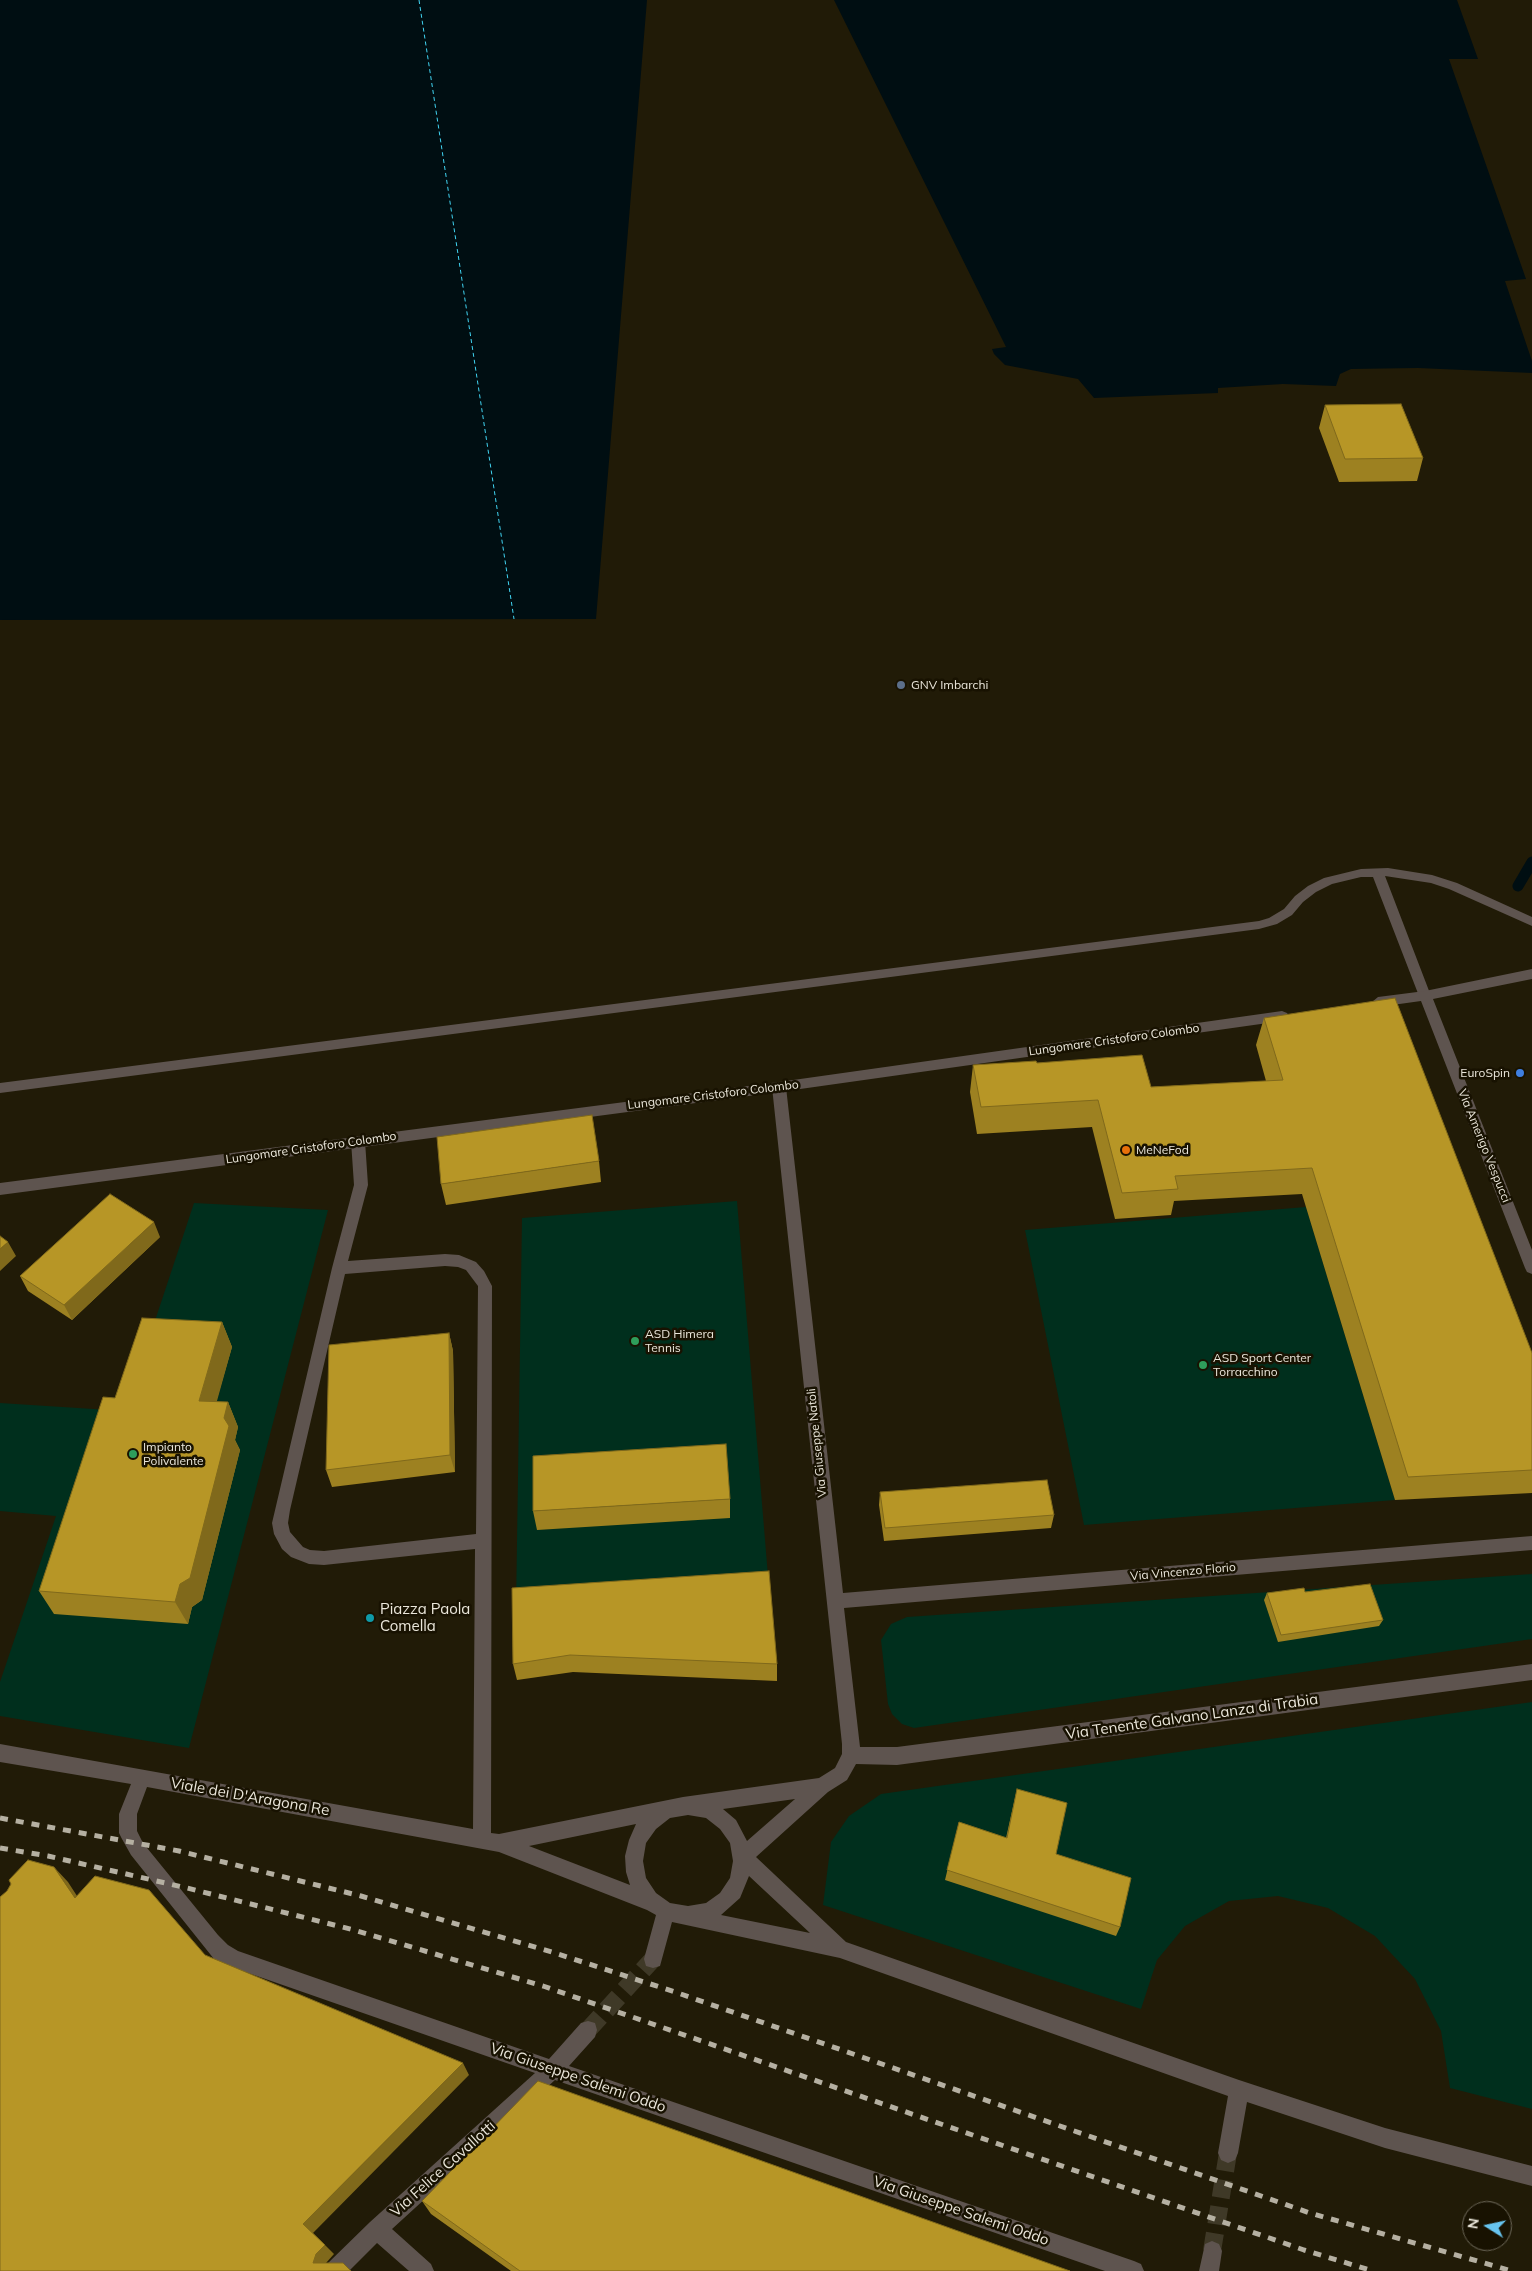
<!DOCTYPE html>
<style>
body{margin:0}
#map{position:relative;width:1532px;height:2271px;overflow:hidden;background:#211b07;font-family:Mulish,sans-serif}
canvas{display:block}
.north{position:absolute;left:1462px;top:2201px;width:50px;height:50px;box-sizing:border-box;background:#181201;border:1px solid #6c6758;border-radius:50%;rotate:280deg;font-size:14px;font-weight:700;line-height:20px;text-align:center;color:#eae6da}
.north::after{content:'';display:block;margin:auto;width:18px;height:22px;background:#67c4ef;clip-path:polygon(50% 0,100% 100%,50% 72%,0 100%)}
</style>
<div id="map">
<canvas width="1532" height="2271"></canvas>
<div class="north">N</div>
</div>
<script>
const g = document.querySelector('canvas').getContext('2d');
g.lineJoin = 'round';
function fillPath(path, color) {
  g.fillStyle = color;
  g.fill(path, 'evenodd');
}
function shape(rows) {
  const path = new Path2D();
  for (const r of rows) {
    path.moveTo(r[0], r[1]);
    for (let i = 2; i < r.length; i += 2) path.lineTo(r[i], r[i + 1]);
  }
  return path;
}
function trace(path, color, width, dash) {
  g.strokeStyle = color;
  g.lineWidth = width;
  g.lineCap = dash ? 'butt' : 'round';
  g.setLineDash(dash || []);
  g.stroke(path);
}
function label(font, color, halo, rows, align = 'center') {
  g.font = font + ' Mulish,sans-serif';
  g.lineWidth = 5;
  g.setLineDash([]);
  g.textBaseline = 'middle';
  g.strokeStyle = halo;
  g.fillStyle = color;
  for (const [text, x, y, turn = 0] of rows) {
    g.save();
    g.translate(x, y);
    g.rotate((+turn || 0) * Math.PI / 180);
    g.textAlign = isNaN(turn) ? turn : align;
    if (halo) g.strokeText(text, 0, 0);
    g.fillText(text, 0, 0);
    g.restore();
  }
}
const green = shape([
 [737,1201,769,1588,516,1606,522,1218],
 [194,1203,328,1210,189,1748,0,1716,0,1682,56,1516,0,1511,0,1403,125,1411],
 [1306,1207,1395,1500,1084,1525,1025,1230],
 [1532,1574,1532,1639,914,1728,902,1724,892,1714,888,1704,881,1640,891,1624,907,1617],
 [1532,1702,1532,2109,1450,2088,1441,2031,1415,1979,1375,1936,1328,1908,1278,1896,1229,1901,1185,1926,1157,1960,1141,2009,823,1905,831,1842,849,1816,881,1794]
]);
const water = shape([
 [0,0,647,0,596,619,0,620],
 [834,0,1457,0,1478,59,1449,59,1526,279,1505,281,1532,361,1532,373,1418,368,1351,369,1340,374,1336,386,1283,384,1218,388,1218,393,1094,398,1078,379,1005,365,994,354,992,349,1006,347]
]);
const stream = shape([
 [1518,886,1532,862]
]);
const ferry = shape([
 [419,0,514,619]
]);
const minorTunnel = shape([
 [588,2030,653,1959],
 [1212,2251,1228,2153]
]);
const minor = shape([
 [1388,868,1432,875,1457,883,1532,917,1532,926,1449,889,1431,883,1385,876,1431,996,1425,1001,1419,996,1373,877,1361,877,1332,884,1316,892,1303,902,1292,915,1277,924,1259,929,0,1093,0,1083,1259,921,1269,918,1284,909,1295,896,1308,886,1324,878,1361,869,1388,868],
 [779,1082,784,1083,786,1087,843,1593,1532,1536,1532,1550,844,1608,860,1747,897,1747,1532,1664,1532,1680,897,1765,856,1764,847,1780,828,1792,756,1857,846,1942,1239,2080,1385,2128,1532,2166,1532,2186,1385,2148,1247,2102,1238,2153,1235,2160,1228,2163,1221,2160,1218,2153,1228,2096,840,1958,672,1922,660,1966,653,1968,646,1966,644,1959,656,1915,647,1910,499,1852,147,1787,137,1814,137,1831,143,1843,218,1935,228,1945,238,1951,549,2059,581,2023,588,2021,595,2023,597,2030,595,2037,569,2066,1134,2261,1141,2264,1144,2271,1105,2271,555,2080,392,2229,431,2264,434,2271,409,2271,377,2243,349,2271,324,2271,327,2264,370,2222,535,2073,234,1968,214,1959,131,1855,122,1839,119,1833,119,1814,131,1784,0,1762,0,1744,473,1829,475,1549,324,1565,309,1564,291,1557,282,1549,274,1534,272,1523,332,1268,354,1185,351,1141,353,1137,358,1136,363,1137,365,1141,368,1185,348,1261,445,1254,459,1255,476,1262,484,1271,492,1286,491,1833,499,1834,683,1797,819,1778,835,1768,842,1754,842,1744,772,1087,774,1083,779,1082],
 [445,1266,458,1267,466,1270,478,1286,476,1534,324,1551,310,1550,303,1547,290,1532,288,1523,290,1510,345,1274,445,1266],
 [795,1799,747,1841,736,1820,723,1809,795,1799],
 [688,1815,706,1818,720,1829,730,1843,733,1861,730,1878,720,1893,706,1903,688,1906,670,1903,656,1893,646,1878,643,1861,646,1843,656,1829,670,1818,688,1815],
 [636,1824,629,1840,625,1856,626,1872,630,1885,529,1846,636,1824],
 [749,1876,810,1933,721,1915,740,1898,749,1876],
 [1212,2241,1219,2244,1222,2251,1219,2271,1199,2271,1205,2244,1212,2241]
]);
const tertiary = shape([
 [1532,969,1532,979,1433,999,1532,1250,1532,1274,1527,1272,1525,1268,1421,1001,1378,1007,1372,1002,1378,997,1425,991,1532,969],
 [1282,1011,1287,1013,1289,1016,1287,1019,1282,1021,779,1092,0,1195,0,1183,779,1082,1282,1011]
]);
const rail = shape([
 [0,1818,179,1851,361,1896,555,1953,675,1992,1310,2213,1512,2271],
 [0,1848,48,1856,187,1888,354,1930,543,1986,1304,2250,1373,2271]
]);
const wall = shape([
 [1325,405,1423,458,1417,481,1339,482,1319,428],
 [1264,1018,1532,1353,1532,1493,1395,1500,1302,1194,1174,1201,1171,1215,1115,1219,1092,1127,977,1134,970,1092,973,1065,1037,1063,1151,1087,1266,1081,1256,1045],
 [599,1161,601,1182,446,1205,441,1184],
 [160,1237,72,1320,28,1291,20,1276],
 [222,1322,232,1347,216,1402,228,1402,238,1427,235,1440,240,1450,202,1600,192,1607,188,1624,54,1614,39,1591,115,1398],
 [449,1333,453,1351,455,1472,332,1487,326,1470],
 [880,1492,1054,1515,1051,1528,884,1541,879,1505],
 [730,1499,730,1518,537,1530,533,1511],
 [512,1588,777,1664,777,1681,573,1672,517,1680,513,1664],
 [1305,1592,1383,1620,1379,1626,1278,1642,1264,1600,1267,1593],
 [1017,1789,1056,1854,1120,1927,1116,1936,945,1880,959,1822,1006,1838],
 [422,2201,1070,2271,511,2271,431,2214]
]);
const shadedWall = shape([
 [154,1222,160,1237,72,1320,64,1305],
 [8,1242,16,1256,0,1271,0,1249],
 [222,1322,232,1347,210,1426,199,1401],
 [449,1333,453,1351,455,1472,450,1455],
 [228,1402,238,1427,235,1440,240,1450,202,1600,192,1607,188,1624,175,1602],
 [54,1867,68,1882,88,1913,75,1898],
 [463,2063,469,2075,313,2233,334,2254,326,2263,313,2263,303,2224]
]);
const building = shape([
 [1401,404,1423,458,1345,459,1325,405,1401,404],
 [1395,998,1532,1353,1532,1470,1408,1477,1312,1168,1175,1176,1178,1189,1122,1193,1098,1100,981,1107,973,1065,1036,1061,1037,1063,1142,1055,1151,1087,1283,1080,1264,1018,1395,998],
 [592,1115,599,1161,441,1184,437,1137,592,1115],
 [110,1194,154,1222,64,1305,20,1276,110,1194],
 [0,1236,8,1242,0,1249,0,1236],
 [142,1318,222,1322,199,1401,228,1402,224,1418,229,1426,190,1578,180,1584,175,1602,39,1591,103,1397,115,1398,142,1318],
 [449,1333,450,1455,326,1470,329,1345,449,1333],
 [726,1444,730,1499,533,1511,533,1456,726,1444],
 [1047,1480,1054,1515,885,1528,880,1492,1047,1480],
 [769,1571,777,1664,570,1655,513,1664,512,1588,769,1571],
 [1370,1584,1383,1620,1281,1635,1267,1593,1304,1588,1305,1592,1370,1584],
 [1017,1789,1067,1803,1056,1854,1131,1878,1120,1927,947,1870,959,1822,1007,1838,1017,1789],
 [28,1860,54,1867,75,1898,95,1876,149,1890,205,1955,463,2063,303,2224,325,2245,316,2254,313,2263,343,2263,351,2271,0,2271,0,1897,7,1891,11,1884,9,1880,28,1860],
 [538,2081,1070,2271,520,2271,422,2201,538,2081]
]);
const markers = [
 [901,685,5,"#5c6f8a"],
 [1520,1073,5,"#3f7fe0"],
 [1126,1150,5,"#e8710a"],
 [635,1341,5,"#2e9e5b"],
 [1203,1365,5,"#2e9e5b"],
 [133,1454,5,"#2e9e5b"],
 [370,1618,5,"#0f9aa8"]
];
const poiNames = [
 ["GNV Imbarchi",911,685],
 ["EuroSpin",1510,1073,"right"],
 ["MeNeFod",1136,1150],
 ["ASD Himera",645,1334],
 ["Tennis",645,1348],
 ["ASD Sport Center",1213,1358],
 ["Torracchino",1213,1372],
 ["Impianto",143,1447],
 ["Polivalente",143,1461]
];
const streetNames = [
 ["Lungomare Cristoforo Colombo",1114,1040,-8],
 ["Lungomare Cristoforo Colombo",713,1095,-7],
 ["Via Amerigo Vespucci",1484,1146,68],
 ["Lungomare Cristoforo Colombo",311,1148,-8],
 ["Via Giuseppe Natoli",817,1443,-96],
 ["Via Vincenzo Florio",1183,1572,-5]
];
const nearPoinames = [
 ["Piazza Paola",380,1609],
 ["Comella",380,1626]
];
const nearStreetnames = [
 ["Via Tenente Galvano Lanza di Trabia",1192,1717,-8],
 ["Viale dei D'Aragona Re",250,1797,10],
 ["Via Giuseppe Salemi Oddo",578,2078,19],
 ["Via Felice Cavallotti",443,2169,-42],
 ["Via Giuseppe Salemi Oddo",961,2211,19]
];
fillPath(green, '#002f1d');
fillPath(water, '#000e12');
trace(stream, '#000e12', 11);
trace(ferry, '#41d5f3', 1, [4, 3]);
trace(minorTunnel, '#3f3927', 18, [18, 9]);
fillPath(minor, '#5e544f');
fillPath(tertiary, '#5e544f');
trace(rail, '#b5b0a2', 5, [8, 8]);
fillPath(wall, '#9d8121');
fillPath(shadedWall, '#80691b');
fillPath(building, '#b79626');
trace(building, '#80691b', 1);
for (const [x, y, r, color] of markers) {
  const dot = new Path2D();
  dot.arc(x, y, r, 0, 2 * Math.PI);
  g.fillStyle = color;
  g.fill(dot);
  trace(dot, '#181201', 2);
}
label('12px', '#eae6da', '#181201', poiNames, 'left');
label('12px', '#eae6da', '#181201', streetNames);
label('15px', '#eae6da', '#181201', nearPoinames, 'left');
label('15px', '#eae6da', '#181201', nearStreetnames);
</script>
